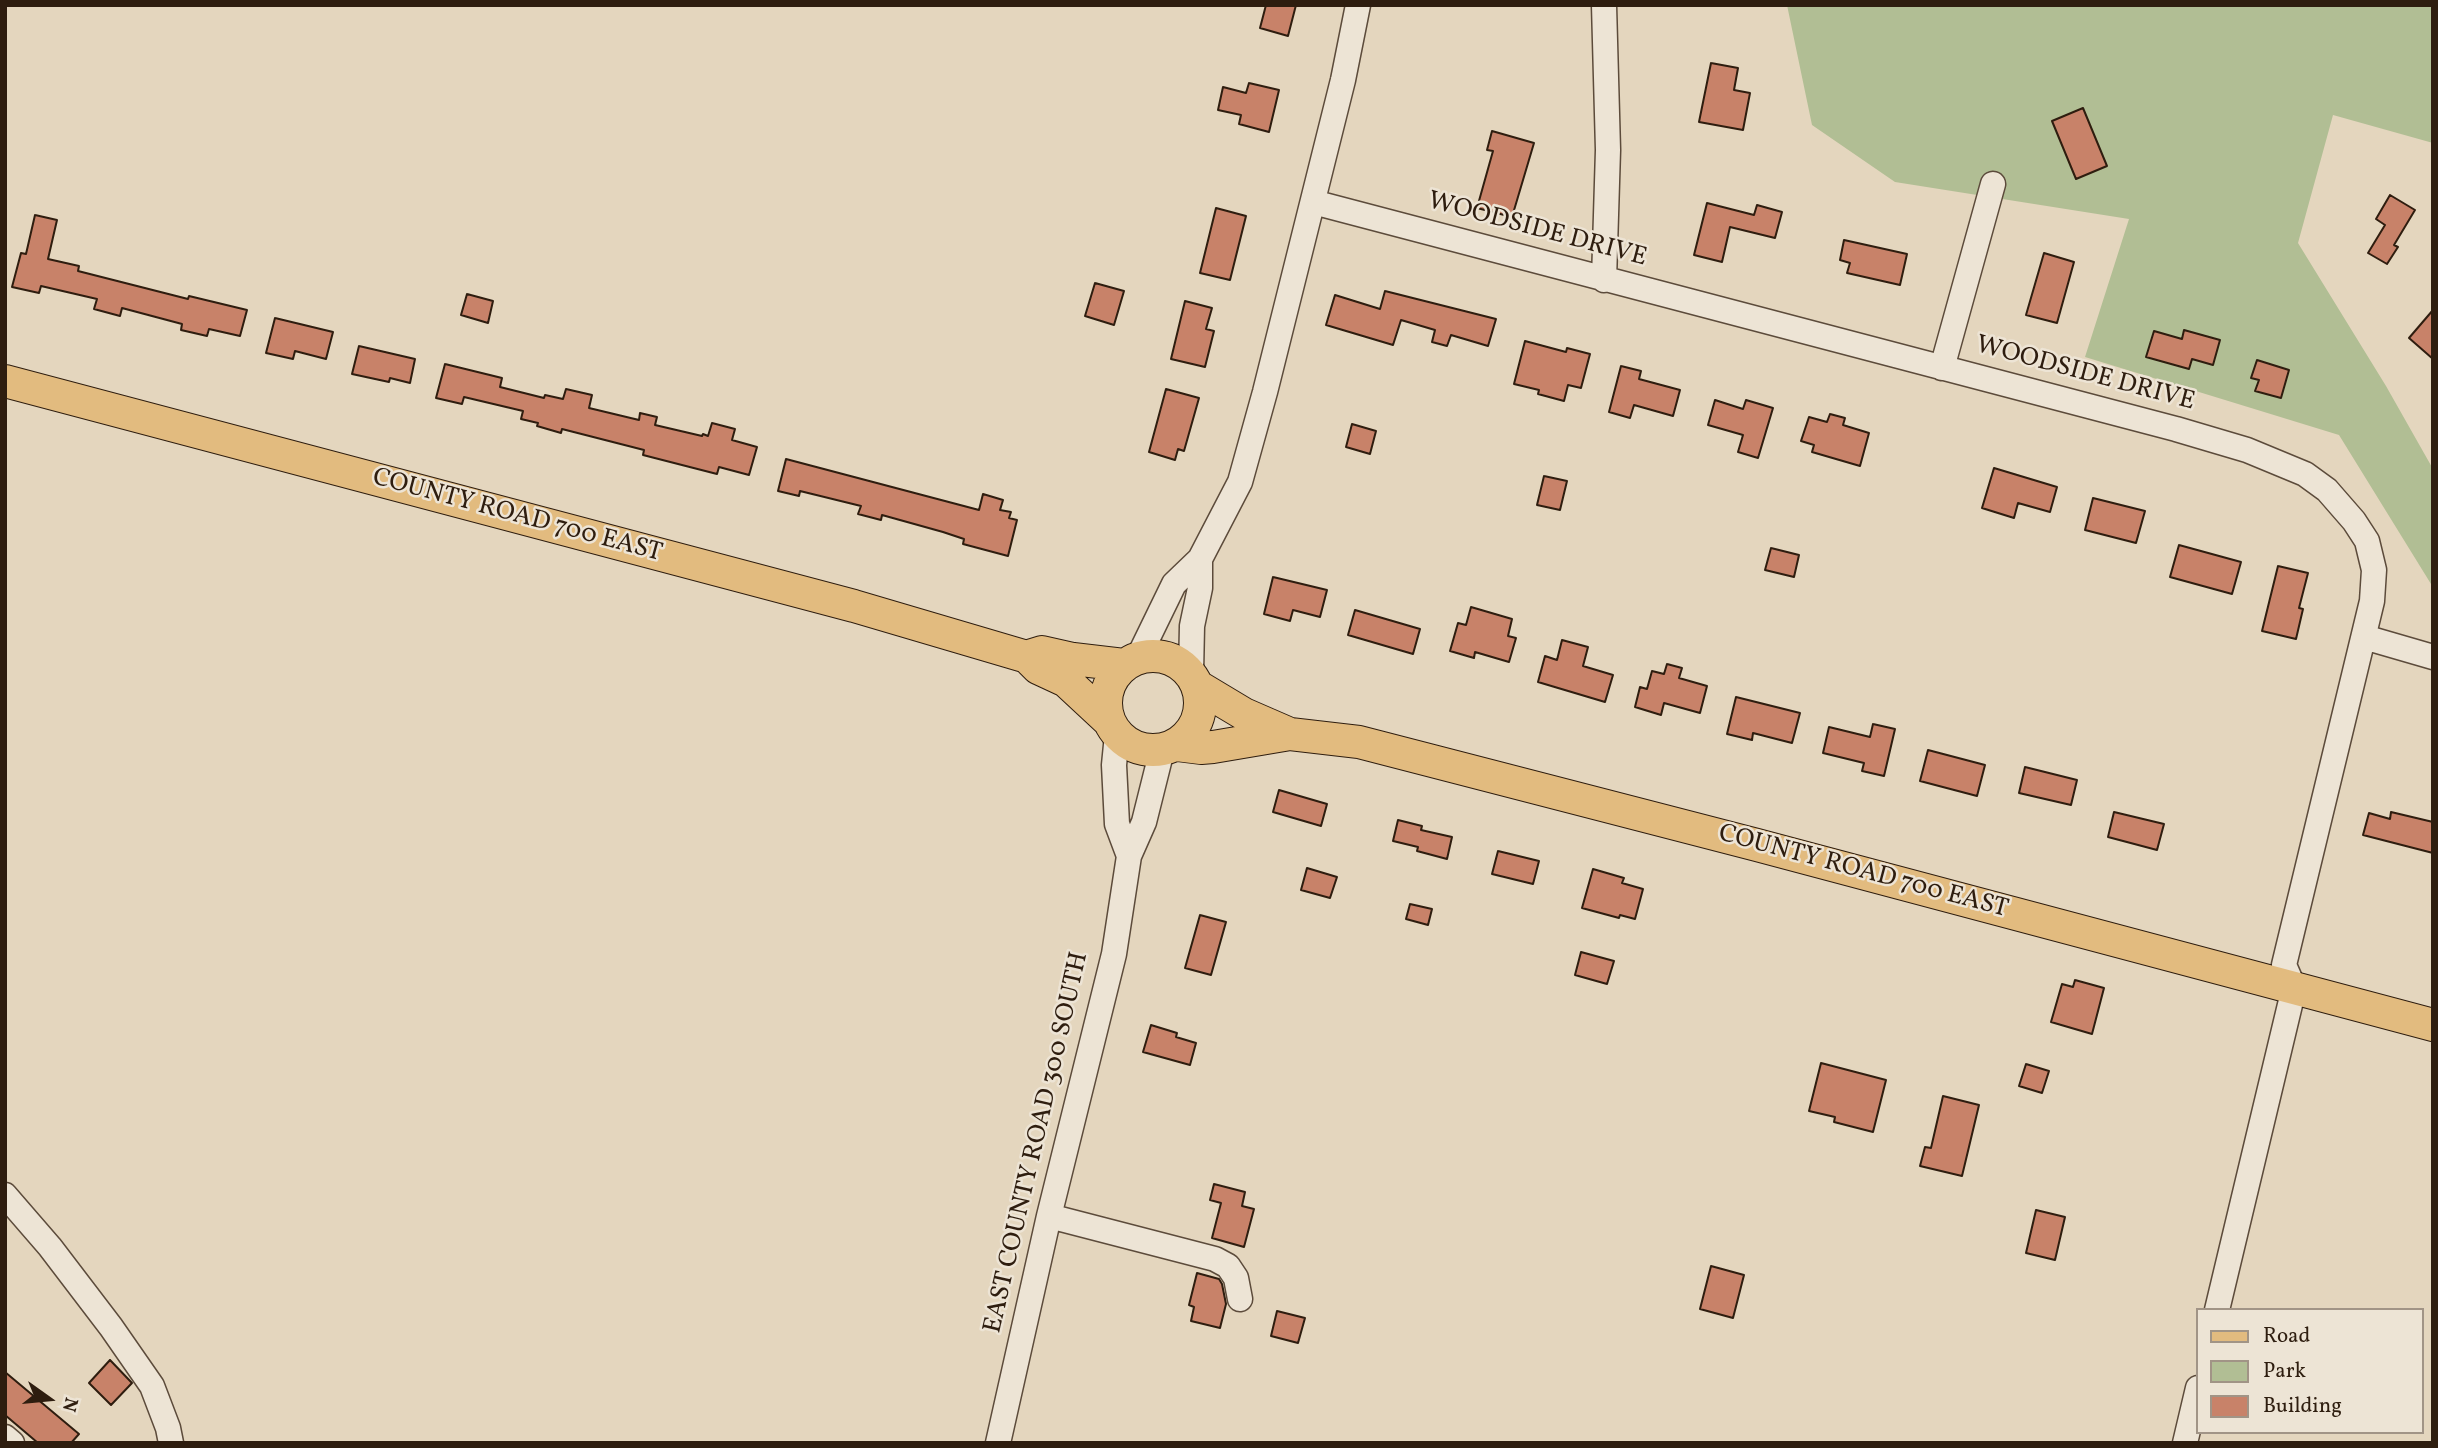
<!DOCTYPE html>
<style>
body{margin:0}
#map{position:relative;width:2438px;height:1448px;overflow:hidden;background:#e4d6be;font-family:Vollkorn,serif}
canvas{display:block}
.frame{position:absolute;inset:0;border:7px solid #2e1d0f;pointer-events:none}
.legend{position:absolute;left:2196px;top:1308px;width:228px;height:126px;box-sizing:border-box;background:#ede4d5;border:2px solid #a19486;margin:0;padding:9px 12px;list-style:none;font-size:21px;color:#2e1d0f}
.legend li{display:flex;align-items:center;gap:14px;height:35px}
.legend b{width:35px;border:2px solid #a19486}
.north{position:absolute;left:14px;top:1364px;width:70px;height:70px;-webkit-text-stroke:5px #ede4d5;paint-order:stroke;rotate:105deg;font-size:19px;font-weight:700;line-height:28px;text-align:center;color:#2e1d0f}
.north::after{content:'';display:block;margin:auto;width:24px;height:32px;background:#2e1d0f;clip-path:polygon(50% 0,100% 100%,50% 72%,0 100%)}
</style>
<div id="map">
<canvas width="2438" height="1448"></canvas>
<div class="frame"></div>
<ul class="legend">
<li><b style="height:9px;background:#e2bb7f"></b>Road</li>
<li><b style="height:19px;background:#b1be94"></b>Park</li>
<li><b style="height:19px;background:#c88269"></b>Building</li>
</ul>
<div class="north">N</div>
</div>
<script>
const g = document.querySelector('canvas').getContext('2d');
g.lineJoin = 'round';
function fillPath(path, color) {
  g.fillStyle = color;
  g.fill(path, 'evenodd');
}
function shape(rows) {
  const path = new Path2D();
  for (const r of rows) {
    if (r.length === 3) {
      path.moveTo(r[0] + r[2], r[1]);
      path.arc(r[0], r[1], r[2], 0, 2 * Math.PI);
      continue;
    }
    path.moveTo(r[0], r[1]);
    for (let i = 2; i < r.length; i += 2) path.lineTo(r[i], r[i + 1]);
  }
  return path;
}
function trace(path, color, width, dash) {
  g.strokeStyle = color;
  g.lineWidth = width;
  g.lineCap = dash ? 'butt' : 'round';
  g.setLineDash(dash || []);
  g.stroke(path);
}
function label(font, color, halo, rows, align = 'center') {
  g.font = font + ' Vollkorn,serif';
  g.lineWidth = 5;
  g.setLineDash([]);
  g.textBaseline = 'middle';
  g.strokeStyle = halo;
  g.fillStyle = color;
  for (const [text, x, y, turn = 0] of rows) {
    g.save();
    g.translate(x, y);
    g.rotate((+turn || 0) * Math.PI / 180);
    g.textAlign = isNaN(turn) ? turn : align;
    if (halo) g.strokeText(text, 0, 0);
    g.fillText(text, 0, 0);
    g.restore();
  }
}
const green = shape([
 [1787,5,2433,5,2433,143,2333,115,2298,243,2386,386,2433,469,2433,582,2431,584,2339,435,2085,357,2129,219,1895,182,1812,125]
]);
const building = shape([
 [1266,5,1296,5,1288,36,1260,28,1266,5],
 [1711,63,1738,68,1734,90,1750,93,1743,130,1699,122,1711,63],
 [1249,83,1279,90,1269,132,1239,124,1241,115,1218,110,1223,87,1246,93,1249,83],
 [2083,108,2107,166,2076,179,2052,121,2083,108],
 [1492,131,1534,143,1512,217,1477,208,1493,151,1487,150,1492,131],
 [2390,195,2415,210,2394,245,2398,247,2387,264,2368,253,2385,225,2376,219,2390,195],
 [1707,203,1754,215,1757,205,1782,212,1775,238,1730,227,1722,262,1694,255,1707,203],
 [1216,208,1246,216,1230,280,1200,273,1216,208],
 [35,215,57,220,48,259,79,266,78,271,188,299,189,296,247,310,240,336,209,329,207,336,181,330,182,324,122,308,120,316,94,309,97,299,41,286,39,293,12,287,21,253,26,254,35,215],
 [1844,240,1907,254,1900,285,1847,273,1850,263,1840,260,1844,240],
 [2044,253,2074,262,2057,323,2026,315,2044,253],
 [1095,283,1124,291,1114,325,1085,316,1095,283],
 [1385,291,1496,319,1488,346,1451,335,1447,346,1432,342,1435,330,1401,320,1393,345,1326,325,1335,295,1380,309,1385,291],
 [467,294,493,301,488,323,461,315,467,294],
 [1185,301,1212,308,1206,329,1214,331,1205,367,1171,359,1185,301],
 [2433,310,2433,359,2409,338,2433,310],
 [275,318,333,332,326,359,295,351,293,359,266,353,275,318],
 [2184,330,2220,340,2213,365,2192,359,2189,369,2146,357,2154,331,2182,339,2184,330],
 [1525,341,1566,352,1567,348,1590,354,1581,388,1568,385,1564,401,1538,394,1539,390,1514,384,1525,341],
 [359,346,415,359,410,383,390,378,389,382,352,374,359,346],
 [2257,360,2289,370,2281,398,2255,391,2259,380,2251,378,2257,360],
 [445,364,502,378,500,387,544,398,545,395,563,399,566,389,592,395,589,408,639,420,640,413,657,417,655,425,702,436,703,434,708,436,712,423,735,429,732,440,757,447,749,475,719,467,717,474,643,455,644,450,562,429,561,433,537,426,538,423,521,419,523,411,464,397,462,404,436,398,445,364],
 [1621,366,1641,371,1639,379,1680,390,1673,416,1634,405,1630,418,1609,412,1621,366],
 [1166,389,1199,398,1184,451,1178,449,1175,460,1149,452,1166,389],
 [1715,400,1743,409,1746,400,1773,408,1758,458,1738,452,1743,435,1708,425,1715,400],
 [1830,414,1845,418,1843,425,1869,433,1860,466,1812,452,1814,445,1801,441,1809,417,1827,422,1830,414],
 [1352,424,1376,431,1370,454,1346,447,1352,424],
 [786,459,979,510,983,494,1003,500,1000,510,1011,512,1009,518,1017,520,1008,556,963,544,964,539,943,532,882,515,881,520,858,514,861,506,800,491,799,496,778,491,786,459],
 [1994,468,2057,487,2050,512,2018,503,2014,518,1982,508,1994,468],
 [1544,476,1567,481,1560,510,1537,505,1544,476],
 [2093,498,2145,511,2136,543,2085,530,2093,498],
 [2179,545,2241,562,2232,594,2170,577,2179,545],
 [1771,548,1799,555,1794,577,1765,570,1771,548],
 [2278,566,2308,573,2299,608,2303,609,2296,639,2262,631,2278,566],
 [1273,577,1327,590,1320,617,1293,610,1290,621,1264,614,1273,577],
 [1471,607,1512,619,1508,636,1516,638,1509,662,1475,652,1474,658,1450,651,1458,623,1466,625,1471,607],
 [1355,610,1420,629,1413,654,1348,635,1355,610],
 [1562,640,1588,647,1583,666,1613,675,1605,702,1538,682,1545,656,1557,660,1562,640],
 [1667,664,1682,668,1679,678,1707,686,1700,713,1664,703,1661,715,1635,707,1640,687,1647,689,1652,671,1664,674,1667,664],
 [1736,697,1800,713,1792,743,1753,733,1752,740,1727,734,1736,697],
 [1873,724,1895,729,1884,776,1862,771,1864,763,1823,753,1829,727,1870,737,1873,724],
 [1928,750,1985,765,1977,796,1920,781,1928,750],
 [2025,767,2077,780,2071,805,2019,793,2025,767],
 [1279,790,1327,804,1321,826,1273,812,1279,790],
 [2114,812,2164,824,2157,850,2108,837,2114,812],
 [2391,812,2433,822,2433,853,2363,835,2369,813,2390,819,2391,812],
 [1398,820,1422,826,1421,830,1452,837,1447,859,1417,851,1418,847,1393,841,1398,820],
 [1498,851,1539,861,1533,884,1492,874,1498,851],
 [1307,868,1337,877,1330,898,1301,890,1307,868],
 [1593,869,1624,878,1622,883,1643,889,1635,919,1620,915,1619,918,1582,908,1593,869],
 [1410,904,1432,909,1428,925,1406,919,1410,904],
 [1200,915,1226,922,1211,975,1185,968,1200,915],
 [1581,952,1614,961,1607,984,1575,975,1581,952],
 [2075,980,2104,988,2092,1034,2051,1022,2062,984,2073,987,2075,980],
 [1151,1025,1177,1033,1176,1037,1196,1043,1190,1065,1143,1052,1151,1025],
 [1821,1063,1886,1080,1873,1132,1834,1122,1835,1117,1809,1111,1821,1063],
 [2026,1064,2049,1071,2042,1093,2019,1086,2026,1064],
 [1943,1096,1979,1105,1962,1176,1920,1166,1925,1147,1931,1148,1943,1096],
 [1214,1184,1245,1192,1242,1206,1254,1209,1244,1247,1212,1238,1221,1203,1210,1200,1214,1184],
 [2036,1210,2065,1217,2055,1260,2026,1253,2036,1210],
 [1711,1266,1744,1275,1733,1318,1700,1309,1711,1266],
 [1197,1273,1219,1279,1222,1284,1226,1304,1220,1328,1191,1321,1194,1307,1189,1305,1197,1273],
 [1277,1311,1305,1318,1298,1343,1271,1336,1277,1311],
 [110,1360,132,1383,111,1405,89,1383,110,1360],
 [5,1372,79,1434,71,1443,38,1443,5,1415,5,1372]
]);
const minor = shape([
 [1604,5,1608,150,1604,280],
 [1313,202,2176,429,2247,450,2305,474,2327,490,2354,521,2367,541,2374,570,2372,601,2284,965,2294,988,2217,1310],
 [1942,368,1993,184],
 [2364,637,2433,657],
 [1138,658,1174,584,1200,559,1240,482,1265,392,1343,80,1358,5],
 [1191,673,1192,626,1200,588,1200,559],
 [1117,735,1114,765,1117,824,1129,856],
 [5,1195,50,1247,111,1327,152,1386,168,1428,171,1443],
 [1049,1216,1215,1259,1228,1266,1236,1278,1240,1299],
 [5,1437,12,1443],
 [998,1443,1049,1216,1114,954,1129,856,1144,822,1162,750],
 [2185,1443,2198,1388]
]);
const major = shape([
 [5,381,854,606,1027,657,1038,668,1066,681,1109,721],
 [1153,703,47],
 [1029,656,1042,652,1073,659,1124,665],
 [1199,687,1244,714,1290,734,1359,742,1757,845,2433,1025],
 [1177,745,1201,748,1213,747,1290,734]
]);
const streetNames = [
 ["WOODSIDE DRIVE",1537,231,15],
 ["WOODSIDE DRIVE",2085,375,15],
 ["COUNTY ROAD 700 EAST",517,517,15],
 ["COUNTY ROAD 700 EAST",1863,873,15],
 ["EAST COUNTY ROAD 300 SOUTH",1038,1143,-77]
];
fillPath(green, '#b1be94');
fillPath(building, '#c88269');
trace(building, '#2e1d0f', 2);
trace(minor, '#5c4b3b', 27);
trace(major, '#2e1d0f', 34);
trace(minor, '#ede4d5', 24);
trace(major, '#e2bb7f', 32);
label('26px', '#2e1d0f', '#ede4d5', streetNames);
</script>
